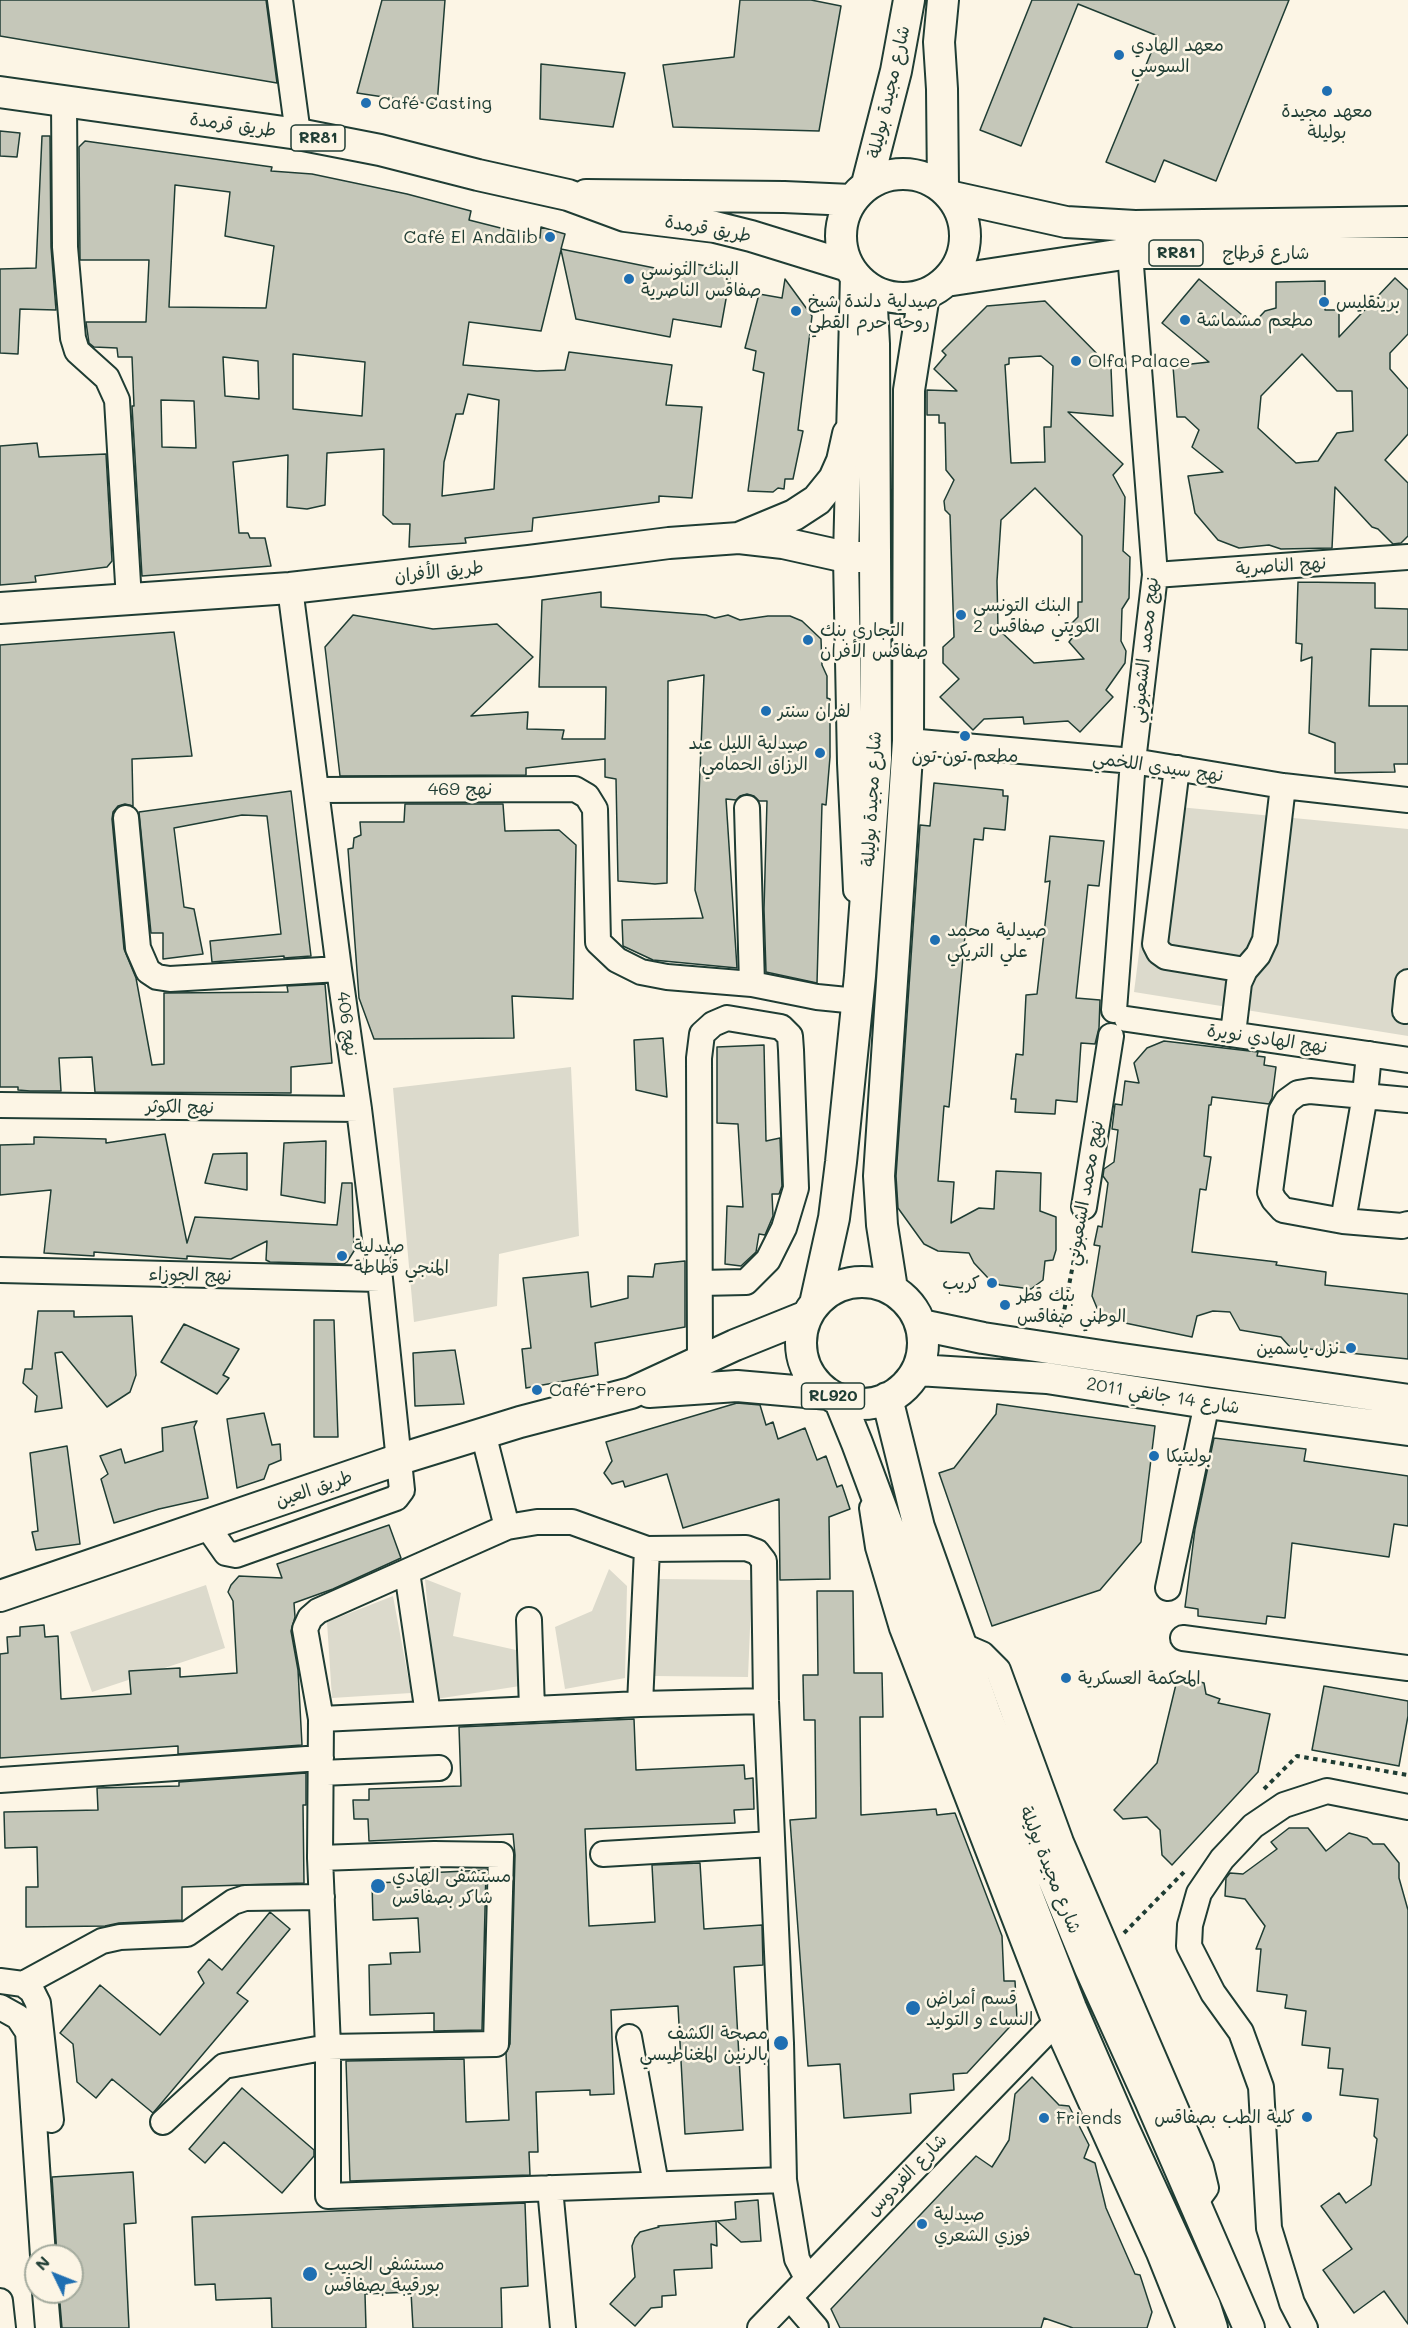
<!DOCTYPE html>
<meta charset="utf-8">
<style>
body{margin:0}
#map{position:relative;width:1408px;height:2328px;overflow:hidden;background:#fcf5e5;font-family:Mali,sans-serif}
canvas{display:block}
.north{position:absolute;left:24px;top:2244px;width:60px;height:60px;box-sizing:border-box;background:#fcf5e5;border:2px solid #a4ab9e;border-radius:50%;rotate:313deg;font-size:16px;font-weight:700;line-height:24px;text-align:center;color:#1f3d34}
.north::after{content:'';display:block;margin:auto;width:21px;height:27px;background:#1f6fb2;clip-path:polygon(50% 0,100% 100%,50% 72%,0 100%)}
</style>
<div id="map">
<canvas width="1408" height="2328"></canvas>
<div class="north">N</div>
</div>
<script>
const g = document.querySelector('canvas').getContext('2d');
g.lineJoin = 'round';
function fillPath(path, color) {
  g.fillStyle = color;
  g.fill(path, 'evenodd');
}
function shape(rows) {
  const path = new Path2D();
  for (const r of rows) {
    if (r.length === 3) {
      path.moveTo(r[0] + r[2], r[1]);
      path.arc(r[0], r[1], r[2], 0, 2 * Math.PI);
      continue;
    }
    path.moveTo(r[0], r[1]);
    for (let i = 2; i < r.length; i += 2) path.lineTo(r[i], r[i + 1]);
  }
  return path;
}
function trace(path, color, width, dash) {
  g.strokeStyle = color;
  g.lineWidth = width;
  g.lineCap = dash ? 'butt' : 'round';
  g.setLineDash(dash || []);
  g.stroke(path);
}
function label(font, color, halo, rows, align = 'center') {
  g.font = font + ' Mali,"Playpen Sans Arabic",sans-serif';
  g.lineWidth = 5;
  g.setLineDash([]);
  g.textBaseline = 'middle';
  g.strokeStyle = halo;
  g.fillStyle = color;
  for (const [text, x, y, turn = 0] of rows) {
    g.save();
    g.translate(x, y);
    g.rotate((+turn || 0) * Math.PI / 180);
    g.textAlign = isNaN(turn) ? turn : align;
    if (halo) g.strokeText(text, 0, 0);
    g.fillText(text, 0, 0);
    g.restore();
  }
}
const green = shape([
 [1158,805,1408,829,1408,1036,1134,992],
 [571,1067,579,1236,499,1254,497,1306,414,1322,393,1088],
 [609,1569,627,1586,625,1678,565,1689,555,1627,592,1611],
 [425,1579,461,1593,453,1636,516,1650,520,1686,436,1699],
 [659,1579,752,1580,748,1677,654,1676],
 [206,1585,225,1648,92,1692,70,1632],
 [393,1596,411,1693,332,1698,327,1622]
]);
const building = shape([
 [0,0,266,0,277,83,0,36,0,0],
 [382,0,445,0,437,105,357,93,382,0],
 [740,0,811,0,841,6,819,131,673,127,663,65,734,57,740,0],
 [1032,0,1289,0,1216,181,1164,160,1155,182,1106,162,1158,36,1078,4,1021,146,980,130,1032,0],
 [541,64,625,73,613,127,540,119,541,64],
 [0,131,20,133,17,157,0,156,0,131],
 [42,136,50,136,51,247,56,310,20,309,18,354,0,353,0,269,36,268,42,136],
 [85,141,272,167,271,171,312,174,407,194,471,211,469,220,540,238,541,227,565,234,561,249,684,274,686,262,731,271,721,327,673,319,670,337,576,319,561,250,541,331,469,322,463,365,537,371,565,370,569,352,672,365,666,405,702,407,692,498,659,496,659,502,533,518,532,531,465,538,466,543,409,547,410,524,393,524,383,515,384,449,327,453,325,505,307,509,287,507,288,455,233,462,239,533,248,533,250,538,265,538,271,566,142,576,132,406,134,406,132,357,118,357,117,348,94,347,89,343,86,322,146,322,149,260,80,260,79,147,85,141],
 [175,185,230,192,225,236,274,246,266,308,169,307,175,185],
 [293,354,365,362,362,416,293,409,293,354],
 [223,357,258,361,259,399,225,396,223,357],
 [468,394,499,400,494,489,442,496,444,462,456,414,463,414,468,394],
 [161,400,194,401,196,448,162,447,161,400],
 [1395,278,1408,290,1408,334,1390,353,1390,369,1408,389,1408,434,1385,460,1408,483,1408,536,1401,543,1393,544,1378,529,1372,527,1335,487,1332,548,1281,549,1269,545,1239,548,1218,540,1195,513,1188,476,1223,472,1192,447,1199,430,1185,417,1177,417,1173,366,1209,362,1162,323,1199,279,1253,324,1265,311,1276,308,1276,282,1325,281,1325,310,1339,310,1339,337,1395,278],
 [1302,354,1337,391,1352,391,1353,431,1337,433,1318,461,1296,463,1258,428,1261,396,1302,354],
 [785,279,812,316,798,430,803,431,793,479,785,479,784,489,778,488,773,492,748,491,764,373,753,370,756,351,745,348,759,294,782,298,785,279],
 [1045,301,1111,368,1113,416,1068,412,1123,464,1113,475,1125,497,1123,551,1130,557,1129,598,1122,609,1121,641,1126,651,1125,663,1106,690,1113,697,1080,732,1068,721,1024,724,1023,717,984,719,973,730,940,697,959,679,943,663,943,647,954,637,950,515,945,510,944,501,954,480,946,470,945,423,939,423,939,415,927,415,927,390,957,391,934,369,946,355,942,351,987,306,1045,301],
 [1041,356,1053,366,1051,427,1044,427,1045,462,1011,463,1005,365,1009,364,1009,358,1041,356],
 [1035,488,1082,536,1082,602,1078,602,1078,617,1065,630,1072,638,1069,642,1084,659,1034,663,998,629,997,581,1001,520,1035,488],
 [37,443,39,457,106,454,112,561,107,567,35,576,36,582,0,585,0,446,37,443],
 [1298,582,1375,583,1375,608,1408,609,1408,650,1371,649,1369,706,1408,706,1408,764,1394,764,1395,772,1335,773,1335,743,1309,733,1312,657,1301,661,1302,644,1296,643,1298,582],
 [601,592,601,607,706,615,715,618,728,615,740,620,768,616,790,616,802,621,821,639,822,665,827,676,827,698,830,699,830,757,826,805,822,804,817,983,766,972,764,909,767,801,759,801,754,796,747,794,740,796,736,800,726,799,737,968,653,960,623,946,622,920,703,918,695,890,704,675,668,681,667,883,655,884,618,881,616,779,605,777,605,759,526,768,526,775,340,776,325,647,353,615,433,629,497,624,533,657,471,716,528,712,527,729,564,730,562,739,605,739,606,687,539,687,542,600,601,592],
 [174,632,192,756,132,759,133,806,125,804,118,806,113,812,112,819,124,949,136,978,152,1065,164,1064,164,993,288,992,287,986,325,984,332,1063,291,1067,291,1093,95,1092,92,1057,59,1058,61,1091,30,1091,18,1090,18,1087,0,1087,0,645,174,632],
 [934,783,1003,790,1003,796,1008,796,1005,830,984,828,983,840,974,839,949,1107,944,1106,938,1181,954,1182,951,1223,979,1208,994,1209,996,1171,1041,1173,1040,1211,1056,1217,1056,1250,1053,1260,1045,1261,1043,1280,1031,1289,1000,1285,989,1279,974,1263,969,1253,938,1251,924,1244,898,1208,896,1176,919,841,920,825,930,826,934,783],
 [291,791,311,956,284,958,284,956,212,962,210,941,281,934,267,816,242,815,174,828,184,907,194,909,203,954,163,959,163,933,151,933,139,812,291,791],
 [405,804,503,804,505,831,559,830,576,845,573,999,512,996,514,1038,374,1039,359,998,348,849,353,848,354,838,361,835,360,822,404,822,405,804],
 [1050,836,1104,841,1099,886,1088,885,1076,998,1100,1000,1099,1028,1095,1044,1081,1043,1077,1102,1056,1100,1055,1114,1015,1112,1016,1099,1011,1099,1016,1054,1023,1055,1026,995,1037,994,1050,881,1045,882,1050,836],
 [663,1038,667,1097,636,1090,634,1040,663,1038],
 [1164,1041,1258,1052,1257,1056,1265,1057,1264,1065,1276,1067,1272,1098,1269,1104,1212,1097,1211,1105,1209,1105,1204,1156,1211,1157,1206,1190,1200,1189,1192,1252,1277,1262,1276,1265,1326,1272,1325,1285,1408,1294,1408,1359,1290,1347,1281,1337,1240,1330,1230,1312,1213,1311,1197,1316,1192,1337,1106,1319,1097,1308,1092,1296,1100,1246,1094,1245,1098,1226,1102,1227,1108,1183,1103,1176,1104,1169,1114,1162,1118,1130,1112,1129,1115,1104,1122,1105,1125,1081,1139,1083,1134,1063,1147,1048,1164,1041],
 [764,1045,766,1141,780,1138,782,1186,779,1194,772,1194,773,1216,765,1235,759,1234,756,1252,741,1266,725,1264,727,1206,743,1207,738,1124,717,1123,717,1047,764,1045],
 [165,1134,187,1243,195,1217,337,1225,342,1183,352,1183,354,1251,347,1262,344,1264,270,1262,266,1260,267,1241,231,1259,187,1256,187,1259,94,1252,94,1256,44,1253,51,1190,0,1195,0,1145,34,1144,34,1137,106,1139,106,1143,165,1134],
 [326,1141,325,1203,281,1195,284,1143,326,1141],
 [247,1153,247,1190,205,1183,213,1154,247,1153],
 [685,1261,685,1327,595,1343,598,1375,526,1388,522,1349,531,1348,523,1278,588,1272,591,1307,628,1298,628,1276,653,1277,655,1264,685,1261],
 [38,1311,74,1311,74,1317,132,1316,136,1375,130,1392,107,1407,62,1352,55,1353,62,1408,35,1412,37,1396,23,1383,25,1369,32,1369,38,1311],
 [314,1320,334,1320,338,1437,314,1437,314,1320],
 [184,1324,239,1349,223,1375,229,1378,217,1394,161,1362,184,1324],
 [455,1350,464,1404,415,1406,413,1353,455,1350],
 [737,1403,760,1405,766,1425,773,1422,778,1439,805,1428,817,1460,826,1456,837,1487,842,1485,850,1509,829,1517,830,1579,780,1580,779,1499,683,1528,667,1474,625,1487,623,1481,612,1484,604,1473,612,1461,606,1442,737,1403],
 [997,1404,1155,1426,1141,1542,1100,1590,992,1626,939,1473,954,1468,996,1414,997,1404],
 [264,1413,272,1445,280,1444,281,1460,269,1465,264,1479,237,1488,227,1419,264,1413],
 [197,1421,194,1427,208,1498,159,1509,114,1523,101,1479,108,1474,100,1456,121,1449,125,1463,163,1451,162,1428,197,1421],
 [1214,1438,1306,1449,1304,1461,1408,1476,1408,1526,1394,1524,1389,1557,1292,1543,1285,1618,1267,1616,1266,1624,1198,1616,1198,1609,1185,1607,1195,1529,1214,1438],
 [67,1446,80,1544,36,1550,32,1532,38,1531,30,1453,67,1446],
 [389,1525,401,1558,333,1589,294,1603,295,1617,291,1631,298,1670,302,1745,178,1754,178,1746,0,1758,0,1654,8,1653,7,1637,20,1636,20,1627,44,1625,45,1637,58,1636,61,1699,131,1694,129,1671,180,1668,180,1677,237,1673,233,1601,228,1592,231,1585,239,1576,282,1578,277,1564,389,1525],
 [817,1591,853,1591,854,1673,882,1673,883,1717,860,1717,861,1815,936,1809,937,1815,955,1813,1002,1936,1004,1981,1015,1981,1017,2019,967,2073,953,2074,954,2090,910,2094,911,2113,844,2118,840,2064,808,2066,790,1820,816,1818,815,1720,804,1720,803,1675,818,1675,817,1591],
 [1178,1676,1204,1683,1206,1694,1220,1699,1218,1703,1270,1714,1258,1772,1172,1865,1162,1855,1160,1830,1147,1817,1123,1819,1114,1810,1157,1763,1178,1676],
 [1324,1686,1408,1701,1408,1716,1399,1766,1312,1750,1324,1686],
 [634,1719,636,1770,744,1765,745,1779,753,1778,754,1809,734,1810,735,1823,585,1829,589,1926,655,1922,652,1865,700,1863,704,1929,762,1925,763,1965,734,1967,743,2130,685,2134,678,2006,611,2010,614,2094,590,2095,590,2090,536,2092,538,2152,529,2152,530,2175,350,2181,346,2061,464,2059,466,2122,509,2120,506,2053,510,2044,515,1855,513,1834,369,1841,368,1819,354,1819,353,1800,369,1800,369,1789,461,1786,459,1727,634,1719],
 [306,1773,306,1805,303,1805,304,1883,182,1887,182,1920,119,1923,105,1926,26,1927,26,1887,38,1887,37,1847,5,1848,4,1812,98,1810,97,1788,179,1786,179,1782,306,1773],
 [1289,1828,1308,1828,1326,1851,1349,1833,1367,1838,1373,1844,1384,1844,1399,1863,1399,1878,1408,1910,1408,2324,1384,2291,1354,2313,1323,2270,1352,2249,1321,2206,1339,2193,1346,2203,1371,2185,1377,2139,1374,2136,1378,2099,1340,2095,1343,2069,1328,2068,1330,2048,1302,2045,1306,2011,1285,2008,1287,1995,1257,1991,1261,1949,1256,1949,1265,1926,1245,1899,1225,1896,1226,1878,1230,1873,1243,1874,1277,1849,1271,1842,1289,1828],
 [486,1870,482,2030,434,2031,434,2013,370,2015,369,1965,391,1964,390,1953,420,1952,418,1918,373,1920,372,1883,425,1881,425,1873,486,1870],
 [270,1912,290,1929,237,1993,248,2001,153,2113,112,2079,96,2098,77,2082,73,2044,60,2033,100,1985,160,2035,204,1983,198,1972,209,1959,222,1970,270,1912],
 [1032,2077,1059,2105,1069,2106,1089,2145,1084,2158,1095,2163,1106,2208,1135,2274,1140,2275,1152,2312,1147,2328,1073,2328,1044,2318,1041,2328,840,2328,831,2309,976,2156,992,2167,1009,2140,1015,2094,1032,2077],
 [242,2088,314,2150,314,2156,282,2193,224,2142,205,2163,189,2149,242,2088],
 [133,2172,136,2223,124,2224,129,2328,62,2328,59,2292,72,2292,72,2256,57,2256,52,2177,133,2172],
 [758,2200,761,2241,741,2242,717,2221,736,2219,735,2202,758,2200],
 [525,2203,528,2286,501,2288,502,2328,413,2328,411,2292,365,2294,366,2328,272,2328,271,2298,216,2300,215,2284,195,2285,192,2217,525,2203],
 [716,2221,717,2246,711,2244,712,2268,674,2270,676,2295,662,2296,662,2307,651,2308,635,2326,610,2304,635,2277,632,2246,635,2238,640,2232,659,2227,658,2226,716,2221]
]);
const path = shape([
 [1061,1327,1080,1228],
 [1264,1789,1297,1756,1408,1775],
 [1124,1933,1184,1872]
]);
const minor = shape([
 [280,0,298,134],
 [64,101,65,247,73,338,77,351,107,378,117,400,129,600],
 [853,275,846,557,850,763,856,890],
 [1155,575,1408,557],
 [908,741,1133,761,1283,786,1408,800],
 [1177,768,1155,944,1159,952,1166,957,1245,970],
 [316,790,575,789,587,796,595,809,598,942,617,960,641,972,667,977,752,984,817,997,857,1001],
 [747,808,752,984],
 [126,818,138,948,148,971,157,977,170,979,339,969],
 [1114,1010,1133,761,1155,575,1130,253],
 [1405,1011,1408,982],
 [1127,1019,1408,1060],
 [1233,1034,1239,983,1245,970,1258,955,1265,940,1283,786],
 [1408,1100,1310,1091,1298,1093,1287,1101,1281,1111,1270,1192,1274,1200,1283,1210,1343,1221,1402,1226,1408,1224],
 [0,1105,359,1109],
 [1084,1207,1111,1036],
 [1343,1221,1365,1095,1369,1054],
 [0,1270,380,1279],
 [700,1283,746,1282,768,1260,784,1228,796,1188,791,1050,790,1036,781,1027,727,1018,713,1024,702,1034,699,1058,700,1362],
 [872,1508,878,1547,902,1628,1055,2023,1159,2253,1189,2328],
 [207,1526,226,1553,236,1555,396,1498,402,1490,380,1279,359,1109,339,969,290,588],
 [507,1527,537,1522,572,1522,647,1549],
 [407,1572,428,1714],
 [1168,1588,1207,1403],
 [529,1620,532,1709],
 [1183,1638,1408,1668],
 [961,1645,982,1654,998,1670,1061,1842,1201,2167,1206,2188,1195,2203],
 [640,1704,766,1701],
 [321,1719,305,1629,310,1618,318,1611,507,1527,483,1433],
 [321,1773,439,1768],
 [0,1780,321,1758],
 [603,1854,772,1844],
 [0,1981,23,1984,32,1991,38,2003,51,2120],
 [23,1984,102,1941,120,1937,187,1934,233,1902,245,1898,322,1897],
 [0,2007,18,2017,28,2032,43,2256],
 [629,2037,656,2184],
 [163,2122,224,2066,328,2047,328,2196,784,2180,781,2043,766,1701,764,1561,757,1552,746,1548,647,1549,640,1704,321,1719,320,1858,328,2047,496,2044,501,1855,434,1854,320,1858],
 [784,2180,797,2259,807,2278],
 [550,2188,563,2328],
 [45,2292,48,2328],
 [790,2298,816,2328],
 [0,2301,3,2328],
 [760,2328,1065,2013],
 [1305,2328,1292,2303,1269,2228,1261,2087,1241,2032,1213,1993,1189,1946,1190,1925,1199,1893,1222,1859,1253,1826,1284,1805,1327,1791,1408,1807]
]);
const major = shape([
 [943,0,939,42,942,89,943,188],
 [0,92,298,134,380,150,478,175,568,195,625,216,715,227,751,236,848,266],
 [903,236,62],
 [867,184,896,71,909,0],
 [586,195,784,197,851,200],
 [953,197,1066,222,1135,226,1408,222],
 [946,281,1130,253,1408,253],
 [741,537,794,515,817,500,834,479,842,461,848,434],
 [0,608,290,588,529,561,669,543,739,538,783,543,846,557,875,557],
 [862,1343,61],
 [892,1289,882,1225,879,1176,908,741,909,390,924,295],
 [815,1304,834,1218,841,1162,860,976,876,759,874,344,871,290],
 [921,1325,983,1338,1115,1358,1408,1400],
 [917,1370,1047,1378,1207,1403,1408,1430],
 [649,1392,737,1386,829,1394],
 [887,1398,919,1527,987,1718,1090,1968,1150,2100,1249,2328],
 [839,1399,857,1443,965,1734,1071,2008,1121,2123,1205,2306,1212,2328],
 [0,1596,397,1460,520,1422,631,1393,735,1345,807,1316]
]);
const markers = [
 [1119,55,6,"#1f6fb2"],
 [1327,91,6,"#1f6fb2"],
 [366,103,6,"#1f6fb2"],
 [550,237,6,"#1f6fb2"],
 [629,279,6,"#1f6fb2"],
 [1324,302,6,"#1f6fb2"],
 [796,311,6,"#1f6fb2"],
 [1185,320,6,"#1f6fb2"],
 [1076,361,6,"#1f6fb2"],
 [961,615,6,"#1f6fb2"],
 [808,640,6,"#1f6fb2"],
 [766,711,6,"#1f6fb2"],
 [965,736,6,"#1f6fb2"],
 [820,753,6,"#1f6fb2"],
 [935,940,6,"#1f6fb2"],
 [342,1256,6,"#1f6fb2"],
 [992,1283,6,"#1f6fb2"],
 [1005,1305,6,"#1f6fb2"],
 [1351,1348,6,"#1f6fb2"],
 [537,1390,6,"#1f6fb2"],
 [1154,1456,6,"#1f6fb2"],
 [1066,1678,6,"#1f6fb2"],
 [378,1886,8,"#1f6fb2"],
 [913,2008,8,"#1f6fb2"],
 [781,2043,8,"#1f6fb2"],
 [1307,2117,6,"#1f6fb2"],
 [1044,2118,6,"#1f6fb2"],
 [922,2224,6,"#1f6fb2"],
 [310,2274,8,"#1f6fb2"]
];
const shields = [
 [318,138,54],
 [1176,253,54],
 [833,1396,63]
];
const shieldNames = [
 ["RR81",318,138],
 ["RR81",1176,253],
 ["RL920",833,1396]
];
const poiNames = [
 ["معهد الهادي",1131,45],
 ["السوسي",1131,66],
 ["Café Casting",378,103],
 ["معهد مجيدة",1327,111,"center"],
 ["بوليلة",1327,132,"center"],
 ["Café El Andalib",538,237,"right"],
 ["البنك التونسي",641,269],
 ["صفاقس الناصرية",641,290],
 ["صيدلية دلندة شيخ",808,301],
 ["روحه حرم القطي",808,322],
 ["برينقليس",1336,302],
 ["مطعم مشماشة",1197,320],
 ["Olfa Palace",1088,361],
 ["البنك التونسي",973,605],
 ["الكويتي صفاقس 2",973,626],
 ["التجاري بنك",820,630],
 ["صفاقس الأفران",820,651],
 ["لفران سنتر",778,711],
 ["صيدلية الليل عبد",808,743,"right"],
 ["الرزاق الحمامي",808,764,"right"],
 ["مطعم تون تون",965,756,"center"],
 ["صيدلية محمد",947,930],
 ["علي التريكي",947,951],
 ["صيدلية",354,1246],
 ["المنجي قطاطة",354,1267],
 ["كريب",980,1283,"right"],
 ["بنك قطر",1017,1295],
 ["الوطني صفاقس",1017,1316],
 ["نزل ياسمين",1339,1348,"right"],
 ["Café Frero",549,1390],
 ["بوليتيكا",1166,1456],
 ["المحكمة العسكرية",1078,1678],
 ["مستشفى الهادي",392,1876],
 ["شاكر بصفاقس",392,1897],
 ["قسم أمراض",926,1998],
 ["النساء و التوليد",926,2019],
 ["مصحة الكشف",768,2033,"right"],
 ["بالرنين المغناطيسي",768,2054,"right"],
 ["كلية الطب بصفاقس",1295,2117,"right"],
 ["Friends",1056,2118],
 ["صيدلية",934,2214],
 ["فوزي الشعري",934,2235],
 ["مستشفى الحبيب",324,2264],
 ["بورقيبة بصفاقس",324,2285]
];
const streetNames = [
 ["شارع مجيدة بوليلة",889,92,-77],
 ["طريق قرمدة",233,125,8],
 ["طريق قرمدة",708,229,10],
 ["شارع قرطاج",1266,253],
 ["نهج الناصرية",1281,566,-4],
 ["طريق الأفران",439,572,-6],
 ["نهج محمد الشعبوني",1145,650,-84],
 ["نهج سيدي اللخمي",1158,767,8],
 ["نهج 469",460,789],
 ["شارع مجيدة بوليلة",872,799,-87],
 ["نهج 406",347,1024,82],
 ["نهج الهادي نويرة",1267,1039,8],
 ["نهج الكوثر",180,1107,1],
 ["نهج محمد الشعبوني",1085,1193,-80],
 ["نهج الجوزاء",190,1275,1],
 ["شارع 14 جانفي 2011",1163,1396,9],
 ["طريق العين",314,1489,-19],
 ["شارع مجيدة بوليلة",1050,1870,68],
 ["شارع الفردوس",907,2175,-46]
];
fillPath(green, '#dcdacc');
fillPath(building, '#c5c7b9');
trace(building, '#1f3d34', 1.5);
trace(minor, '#1f3d34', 28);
trace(major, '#1f3d34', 34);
trace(path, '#1f3d34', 4, [4.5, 4.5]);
trace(minor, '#fcf5e5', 24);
trace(major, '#fcf5e5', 30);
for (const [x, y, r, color] of markers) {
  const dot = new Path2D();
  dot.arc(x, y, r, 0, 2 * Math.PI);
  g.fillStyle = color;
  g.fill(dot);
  trace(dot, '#fcf5e5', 2);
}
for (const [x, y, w] of shields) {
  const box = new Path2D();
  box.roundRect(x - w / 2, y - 13, w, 26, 4.5);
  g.fillStyle = '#fcf5e5';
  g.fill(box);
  trace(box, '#1f3d34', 1.5);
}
label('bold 16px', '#1f3d34', null, shieldNames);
label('18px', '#1f3d34', '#fcf5e5', poiNames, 'left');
label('18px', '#1f3d34', '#fcf5e5', streetNames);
</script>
